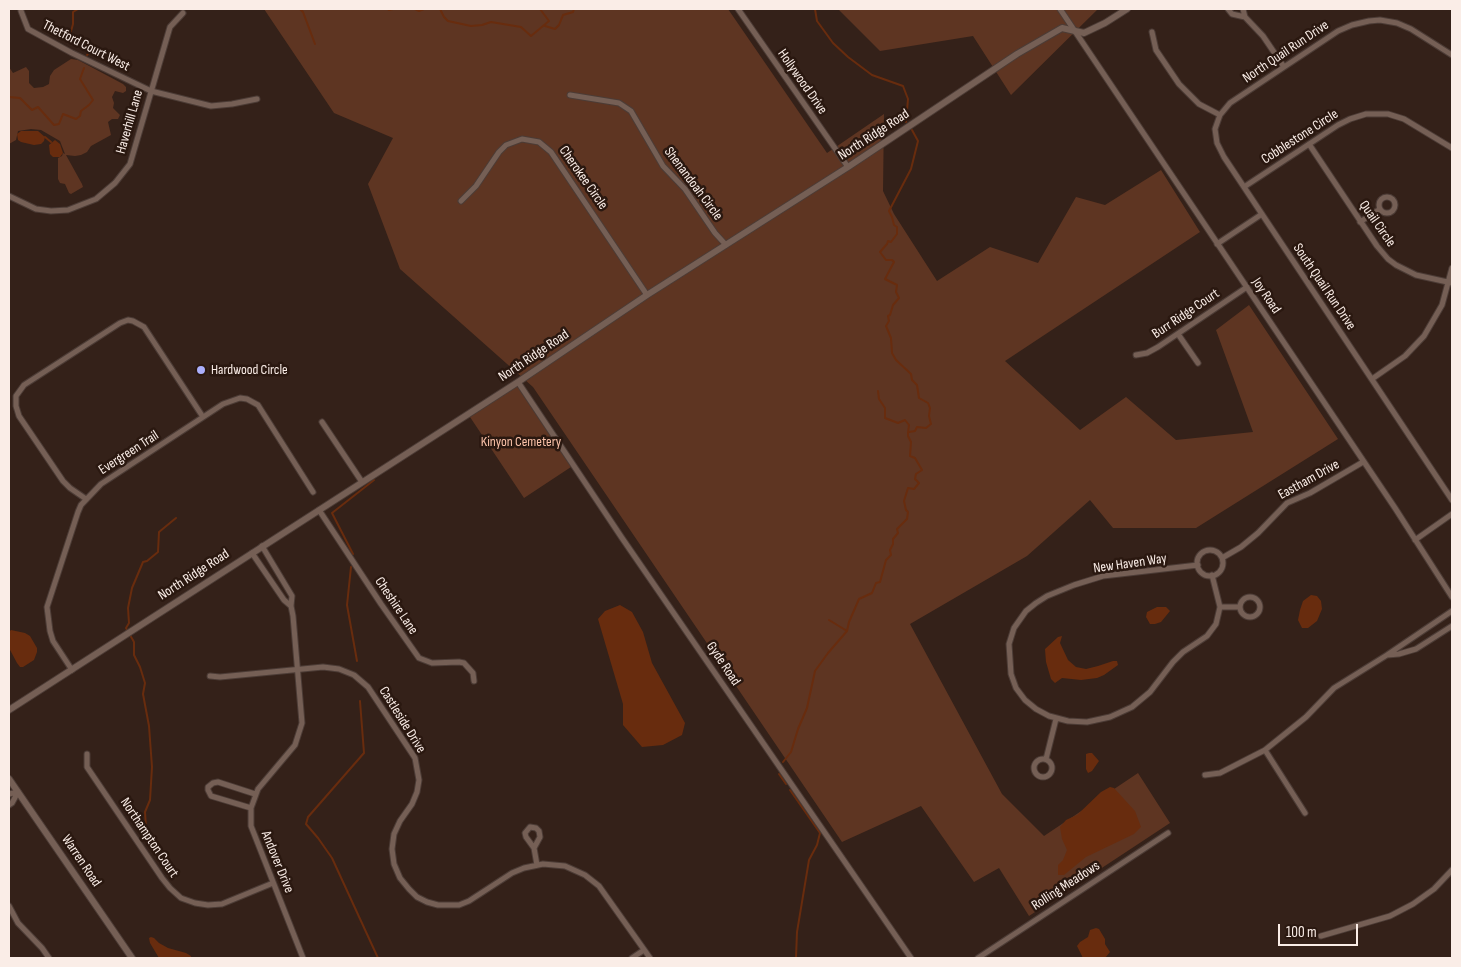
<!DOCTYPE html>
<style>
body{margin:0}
#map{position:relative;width:1461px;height:967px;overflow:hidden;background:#342119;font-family:"Sofia Sans Condensed",sans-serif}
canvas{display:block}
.frame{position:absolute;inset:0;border:10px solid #faede7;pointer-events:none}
.scale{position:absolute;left:1278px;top:924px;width:80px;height:22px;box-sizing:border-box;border:2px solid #faede7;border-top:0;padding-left:6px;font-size:15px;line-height:18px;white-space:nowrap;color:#faede7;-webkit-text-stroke:4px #2a1810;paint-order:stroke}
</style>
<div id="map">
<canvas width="1461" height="967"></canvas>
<div class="frame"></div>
<div class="scale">100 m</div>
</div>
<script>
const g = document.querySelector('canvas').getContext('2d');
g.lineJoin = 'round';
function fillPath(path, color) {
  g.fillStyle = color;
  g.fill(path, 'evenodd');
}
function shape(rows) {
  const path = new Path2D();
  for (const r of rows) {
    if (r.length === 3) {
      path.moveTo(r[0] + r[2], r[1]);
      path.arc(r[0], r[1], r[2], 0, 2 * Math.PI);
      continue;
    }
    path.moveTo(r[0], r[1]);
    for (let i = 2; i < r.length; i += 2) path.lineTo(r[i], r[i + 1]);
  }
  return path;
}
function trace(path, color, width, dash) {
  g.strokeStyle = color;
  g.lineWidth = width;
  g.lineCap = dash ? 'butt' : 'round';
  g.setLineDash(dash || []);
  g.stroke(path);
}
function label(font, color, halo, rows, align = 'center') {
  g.font = font + ' "Sofia Sans Condensed",sans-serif';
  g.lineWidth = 5;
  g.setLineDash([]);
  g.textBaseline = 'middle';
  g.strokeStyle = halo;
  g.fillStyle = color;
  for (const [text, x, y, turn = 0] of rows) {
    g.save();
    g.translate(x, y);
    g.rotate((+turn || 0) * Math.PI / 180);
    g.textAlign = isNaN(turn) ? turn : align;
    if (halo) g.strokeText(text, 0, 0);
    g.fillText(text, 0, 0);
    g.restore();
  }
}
const green = shape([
 [264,9,728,9,827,153,884,114,883,191,894,214,937,281,990,247,1038,263,1076,197,1105,205,1161,170,1200,232,1005,361,1080,430,1126,397,1176,440,1253,432,1216,330,1249,305,1338,439,1196,528,1113,528,1090,500,1027,556,910,624,1002,794,1044,836,1138,773,1170,823,1029,916,999,868,974,882,921,806,842,842,533,387,400,269,368,184,393,138,334,113],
 [838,9,1098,9,1011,95,973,36,880,51],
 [71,59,78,60,123,84,126,87,126,91,123,93,115,91,112,97,114,103,113,108,120,115,118,119,112,119,108,122,111,135,91,146,87,152,81,155,75,156,66,155,82,184,83,187,71,194,69,193,65,184,60,183,58,179,58,158,62,156,63,153,65,154,60,141,41,130,31,129,18,131,16,140,9,144,9,67,13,73,26,67,29,71,29,83,34,88,43,87,49,84,50,76,54,70],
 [517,386,571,467,524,498,470,417]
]);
const water = shape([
 [21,131,38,131,45,137,44,141,41,144,34,145,21,142,18,140,17,134],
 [55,140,60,144,63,153,60,157,53,157,50,154,49,145],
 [1311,595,1317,596,1321,601,1322,609,1317,621,1308,628,1302,628,1298,620,1300,610,1303,601],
 [620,605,632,612,643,632,652,663,685,723,682,735,663,745,642,747,623,725,623,704,598,619,605,611],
 [1157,607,1166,607,1170,611,1161,622,1155,624,1150,624,1146,617,1147,612],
 [11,630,25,633,30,636,37,648,37,652,34,660,23,667,20,667,17,663,9,648,9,632],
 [1062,636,1060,643,1068,660,1076,667,1086,669,1098,666,1113,661,1117,661,1118,665,1104,675,1097,678,1081,680,1062,678,1055,683,1051,679,1046,662,1045,649,1058,637],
 [1089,753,1092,753,1099,761,1092,771,1088,773,1086,769,1086,754],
 [1110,787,1114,788,1135,811,1141,827,1134,834,1086,857,1064,875,1058,875,1058,865,1063,860,1067,850,1062,839,1060,827,1066,820,1077,815,1101,792],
 [1096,928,1099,929,1105,939,1105,944,1110,952,1105,958,1083,958,1077,946,1080,942,1088,937,1090,930],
 [151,937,154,938,159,943,168,948,186,953,191,956,191,958,159,958,150,943,149,938]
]);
const stream = shape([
 [78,9,73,12,73,24,70,35,76,42,89,50,89,53,87,55],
 [300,9,303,12,315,44],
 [388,9,389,10,393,9],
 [415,9,419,11,424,9],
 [440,9,444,17,448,21,471,26,482,25,491,22,521,27,531,36,549,21,540,9],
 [815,9,817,21,833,43,848,57,872,75,903,86,908,99,906,122],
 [545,26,555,29,559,25,563,15,573,12,574,9],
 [9,97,20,98,32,110,38,107,54,125,59,124,63,114,76,119,80,116,81,111,89,105,93,100,80,79,84,68],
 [45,137,51,142],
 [878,391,879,399,885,408,885,418,898,423,905,420,909,425,908,433],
 [909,432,915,431,917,427,926,428,931,424,929,416,930,408,928,403,919,398,917,385,912,380,911,374,896,360,892,353,891,338,886,326,889,321,888,316,890,315,893,305,899,298,896,292,897,285,885,279,894,262,892,260,886,260,880,252,887,244,888,241,891,242,897,234,897,227,894,225,892,217,889,211,911,169,918,141,912,130],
 [353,554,332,513,374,480],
 [351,567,347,605,357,661],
 [829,620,847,631],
 [360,701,364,753,308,817,306,824,318,838,332,858,378,958],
 [783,762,791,752,798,729,807,708,815,671,828,653,847,631,849,622,859,599,872,593,876,583,880,582,886,560,891,555,890,550,893,544,893,539,898,533,897,529,907,519,908,512,906,510,904,501,908,488,914,489,919,483,915,479,916,474,922,470,915,458,910,456,911,442,908,436,908,433],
 [779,774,786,784],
 [790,790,820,833,817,845,809,860,797,932,796,958],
 [146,827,145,812,150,800,152,767,149,726,143,694,145,683,140,667,134,655,134,642,126,628,129,623,128,608,132,588,143,562,147,561,158,552,159,532,176,518]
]);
const minor = shape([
 [738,9,848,167],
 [1060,9,1395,508,1452,597],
 [1228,9,1232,14,1245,17],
 [1243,9,1245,17,1263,36,1284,67],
 [21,11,28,29,72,53,151,91,211,106,232,104,257,99],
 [1152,32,1156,50,1179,84,1199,104,1220,115],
 [1452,55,1411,29,1397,23,1380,20,1369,21,1352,25,1338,31,1230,103,1220,115,1215,129,1217,143,1224,157,1452,500],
 [570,95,619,103,631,111,663,166,685,189,715,233,726,245],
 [1309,144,1377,246,1388,259,1396,265,1416,275,1452,283],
 [1244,187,1338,125,1350,119,1366,114,1388,114,1404,119,1452,148],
 [9,196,36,209,51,211,68,210,96,199,115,183,130,164,170,27,183,13],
 [1387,205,8],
 [461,201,476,186,499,152,506,145,522,139,539,142,551,152,647,295],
 [1360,222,1380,209],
 [1217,244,1262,214],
 [1178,334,1198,363],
 [1136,355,1147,353,1158,347,1247,287],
 [1372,379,1405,356,1424,336,1442,305,1452,268],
 [518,382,622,538,911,958],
 [322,422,362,482],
 [86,499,70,488,63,481,19,416,16,406,16,396,24,385,120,323,128,320,133,321,144,327,203,417],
 [319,510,381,604,419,658,432,663,459,662,464,663,473,673,474,681],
 [1415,540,1452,514],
 [262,546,292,596,291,606,293,616,302,723,295,745,258,789,251,808,251,826,303,958],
 [1210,563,13],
 [252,553,284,600,291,606],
 [1222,558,1241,547,1258,533,1287,503,1310,493,1363,462],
 [1198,565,1103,576,1074,585,1047,596,1036,603,1026,611,1014,628,1009,644,1011,674,1016,688,1025,700,1036,709,1049,716,1068,721,1087,722,1110,717,1132,707,1150,692,1173,662,1183,652,1207,636,1216,624,1220,607,1212,575],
 [1250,607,10],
 [1220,607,1240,607],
 [1452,611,1387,655,1399,654,1416,649,1452,626],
 [72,670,53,641,50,631,47,607,78,512,81,505,101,484,223,404,240,398,247,399,258,405,313,492],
 [210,676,220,677,323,667,339,669,354,675,368,687,415,758,419,780,417,792,412,804,400,821,394,834,392,849,394,864,400,878,409,889,417,897,427,902,438,905,459,905,469,901,512,873,524,868,543,864,565,866,585,875,599,886,650,958],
 [1265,750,1305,813],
 [87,754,87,767,162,878,170,888,181,898,195,903,208,905,222,904,273,883],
 [1043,768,9],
 [1046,759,1056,719],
 [1205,775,1220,773,1265,750,1306,717,1334,688,1387,655],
 [9,794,18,792],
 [9,805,12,803,18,792],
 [251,808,211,796,208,790,208,787,213,783,218,782,255,794],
 [534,848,526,837,525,833,530,827,536,828,539,831,540,837,534,848,537,865],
 [9,906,18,923,42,948,49,958],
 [1321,936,1390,916,1413,904,1434,889,1452,870],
 [632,958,644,950],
 [978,958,1168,833]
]);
const tertiary = shape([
 [9,710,518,382,647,295,848,167,1017,54,1062,28,1084,33,1105,23,1127,9],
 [9,779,132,958]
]);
const markers = [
 [201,370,5,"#abaffb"]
];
const streetNames = [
 ["Thetford Court West",86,46,27],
 ["North Quail Run Drive",1286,52,-34],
 ["Hollywood Drive",802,82,55],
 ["Haverhill Lane",130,122,-74],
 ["North Ridge Road",874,135,-33],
 ["Cobblestone Circle",1300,137,-33],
 ["Cherokee Circle",583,178,55],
 ["Shenandoah Circle",693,184,53],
 ["Quail Circle",1377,224,55],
 ["South Quail Run Drive",1324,287,56],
 ["Joy Road",1266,296,56],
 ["Burr Ridge Court",1186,314,-34],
 ["North Ridge Road",534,356,-34],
 ["Evergreen Trail",129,453,-33],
 ["Eastham Drive",1309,480,-29],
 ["New Haven Way",1130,564,-8],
 ["North Ridge Road",194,575,-33],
 ["Cheshire Lane",396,606,56],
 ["Gyde Road",723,664,56],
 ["Castleside Drive",402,720,58],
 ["Northampton Court",149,838,56],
 ["Warren Road",81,861,56],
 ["Andover Drive",277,862,68],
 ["Rolling Meadows",1066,886,-33]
];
const poiNames = [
 ["Hardwood Circle",211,370]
];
const parkNames = [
 ["Kinyon Cemetery",521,442]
];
fillPath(green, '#5e3522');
fillPath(water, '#682c0e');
trace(stream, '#682c0e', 2);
trace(minor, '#4c3c36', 7);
trace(tertiary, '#4c3c36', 8);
trace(minor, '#755f55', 5);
trace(tertiary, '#755f55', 6);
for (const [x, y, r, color] of markers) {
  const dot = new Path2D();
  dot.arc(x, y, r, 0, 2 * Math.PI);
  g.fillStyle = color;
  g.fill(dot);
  trace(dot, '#2a1810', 2);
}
label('14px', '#faede7', '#2a1810', streetNames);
label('14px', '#faede7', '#2a1810', poiNames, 'left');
label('14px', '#fbc2a9', '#2a1810', parkNames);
</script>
